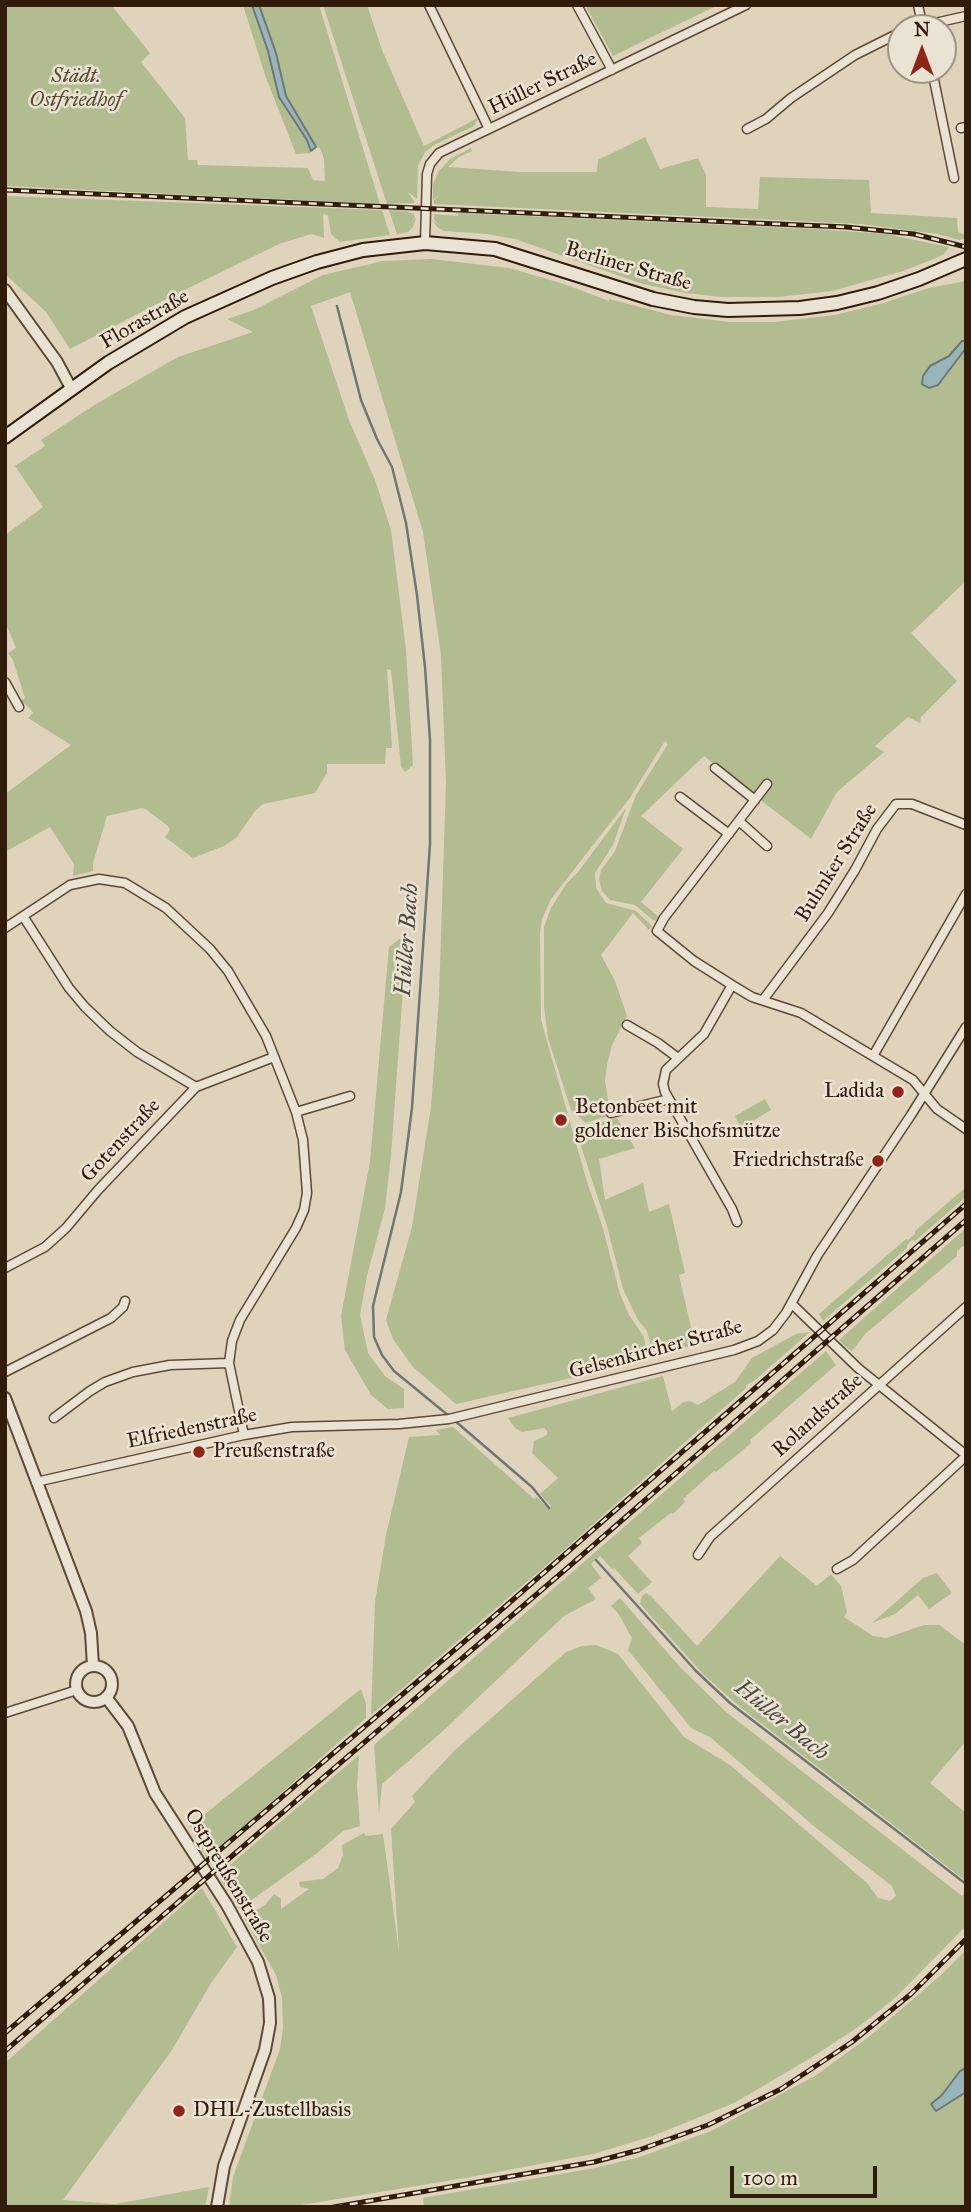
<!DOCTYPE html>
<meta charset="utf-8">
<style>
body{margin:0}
#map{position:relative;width:971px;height:2212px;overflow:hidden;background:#dfd3bb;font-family:"IM FELL Great Primer",serif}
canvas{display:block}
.frame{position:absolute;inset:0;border:7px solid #311b0a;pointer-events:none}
.north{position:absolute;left:887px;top:14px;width:70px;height:70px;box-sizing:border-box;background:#eae2d3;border:2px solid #a09283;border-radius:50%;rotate:0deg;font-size:19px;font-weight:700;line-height:28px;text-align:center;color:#311b0a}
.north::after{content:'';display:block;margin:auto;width:24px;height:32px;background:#8f2418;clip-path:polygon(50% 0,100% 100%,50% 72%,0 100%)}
.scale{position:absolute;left:730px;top:2166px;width:147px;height:32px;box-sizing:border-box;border:4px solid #311b0a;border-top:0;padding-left:9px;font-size:21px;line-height:24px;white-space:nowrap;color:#311b0a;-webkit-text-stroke:5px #eae2d3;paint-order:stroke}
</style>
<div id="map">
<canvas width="971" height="2212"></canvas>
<div class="frame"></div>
<div class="north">N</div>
<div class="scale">100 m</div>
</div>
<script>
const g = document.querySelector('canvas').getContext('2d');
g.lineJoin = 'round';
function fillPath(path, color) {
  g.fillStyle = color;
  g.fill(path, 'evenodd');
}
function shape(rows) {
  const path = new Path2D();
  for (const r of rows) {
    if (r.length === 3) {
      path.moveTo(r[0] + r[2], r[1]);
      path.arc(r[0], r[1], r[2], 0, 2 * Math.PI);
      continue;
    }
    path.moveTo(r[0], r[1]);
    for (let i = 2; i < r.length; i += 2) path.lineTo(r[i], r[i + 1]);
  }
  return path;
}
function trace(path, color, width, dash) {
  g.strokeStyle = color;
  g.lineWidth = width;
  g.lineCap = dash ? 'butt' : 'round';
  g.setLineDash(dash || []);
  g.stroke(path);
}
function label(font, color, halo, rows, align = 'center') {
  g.font = font + ' "IM FELL Great Primer",serif';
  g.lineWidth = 5;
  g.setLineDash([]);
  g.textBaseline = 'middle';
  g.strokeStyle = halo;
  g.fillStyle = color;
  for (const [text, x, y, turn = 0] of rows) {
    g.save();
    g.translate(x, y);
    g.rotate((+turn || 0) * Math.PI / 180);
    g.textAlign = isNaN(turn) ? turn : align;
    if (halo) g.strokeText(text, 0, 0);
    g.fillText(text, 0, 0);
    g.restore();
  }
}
const green = shape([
 [5,5,111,5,150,53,141,62,185,118,188,160,197,160,198,165,308,168,313,180,325,181,324,159,320,148,316,147,286,96,276,53,259,5,319,5,380,204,5,186],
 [243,5,252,5,268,51,279,97,307,140,311,153,296,154,266,78],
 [323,5,367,5,382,50,424,146,478,118,474,126,434,145,425,152,418,166,417,199,408,192,415,203,387,204],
 [585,5,718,5,613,56],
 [645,137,660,169,698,158,706,175,706,207,758,209,760,177,869,180,871,213,957,218,958,232,966,235,966,238,959,240,938,234,860,224,434,204,434,200,442,193,433,200,433,184,439,171,450,159,471,148,472,151,459,157,448,167,520,172,597,172,598,160],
 [5,196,382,210,390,235,340,242,331,234,328,215,323,214,324,238,311,234,279,244,174,295,70,349,46,312,5,274],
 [389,210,406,211,414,214,415,218,407,225,416,218,413,227,408,232,397,234],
 [458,213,817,229,886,234,949,247,944,254,934,259,903,271,832,291,778,297,721,297,686,293,643,284,515,239,487,234,444,231,437,227,432,219,440,227,434,219,434,214,458,216],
 [432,259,509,268,564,284,609,301,609,299,671,315,730,322,774,322,835,315,880,304,929,288,966,281,966,581,911,633,957,681,921,717,920,723,908,717,875,746,884,752,837,792,811,839,704,756,641,816,683,849,641,902,660,918,654,921,635,905,610,900,602,891,599,879,601,870,615,851,636,795,668,744,665,741,629,799,551,899,542,919,540,933,541,1020,587,1182,602,1225,620,1294,629,1315,644,1337,647,1357,571,1378,456,1404,413,1367,393,1339,386,1320,412,1227,431,1107,439,997,446,783,441,655,423,532,350,292,311,306,349,420,375,480,391,530,406,650,413,765,405,772,401,766,391,670,387,669,392,748,386,748,385,764,327,764,327,773,315,793,263,804,255,811,236,838,224,846,193,858,165,837,170,830,168,826,147,810,142,808,107,816,93,863,93,871,73,876,74,864,50,827,5,852,5,794,71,745,28,718,33,713,29,707,20,701,25,698,13,660,8,653,16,648,5,622,5,535,43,507,15,466,45,446,41,440,96,404,178,357,253,332,227,319,254,310,323,275,383,261],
 [626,808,613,845,595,873,596,888,606,903,636,911,652,926,649,930,633,913,601,955,615,981,627,1016,612,1045,607,1065,605,1081,609,1106,607,1116,586,1123,571,1110,548,1038,544,1006,544,927,551,908,567,883,578,872],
 [407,933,391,1155,385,1208,367,1276,360,1315,368,1353,385,1376,404,1389,404,1408,388,1409,371,1395,345,1350,341,1316,370,1162,389,947],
 [765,1099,771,1110,741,1128,735,1116],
 [617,1118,635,1148,599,1159,605,1200,643,1183,649,1212,669,1204,685,1273,679,1275,695,1345,654,1355,647,1331,638,1320,623,1289,607,1226,581,1146,584,1130,596,1124],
 [966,1187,966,1197,915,1241,912,1240,907,1245,907,1248,823,1321,819,1314,906,1239,908,1240,915,1234,915,1231],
 [966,1228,966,1244,957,1251,957,1256,865,1334,852,1351,842,1344,839,1340],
 [810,1332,754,1381,746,1385,746,1388,563,1551,371,1715,375,1602,386,1535,409,1437,440,1435,436,1430,453,1427,534,1499,537,1497,548,1509,551,1506,540,1494,558,1478,532,1453,534,1441,547,1435,547,1431,544,1428,522,1432,515,1428,508,1418,663,1376,672,1411,684,1402,690,1401,698,1405,735,1382,752,1358,796,1334],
 [826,1351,836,1365,750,1440,751,1443,737,1455,716,1472,714,1471,683,1499,685,1502,673,1514,671,1513,639,1538,642,1543,628,1556,652,1582,638,1594,614,1568,612,1569,600,1556,591,1564,601,1578,588,1588,596,1599,564,1616,444,1730,382,1784,379,1814,374,1745],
 [780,1556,817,1586,831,1574,841,1586,847,1612,844,1617,873,1636,886,1638,924,1625,939,1625,966,1645,966,1741,930,1783,966,1813,966,1881,740,1707,703,1674,640,1604,642,1596,646,1593,651,1596,697,1646],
 [937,1573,952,1593,929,1609,918,1595,895,1614,872,1623,923,1578],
 [620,1598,680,1667,725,1711,962,1896,966,1892,966,1926,896,1997,861,2025,814,2056,736,2102,653,2136,593,2154,465,2178,289,2207,229,2207,233,2177,280,2049,283,2028,282,1998,276,1975,244,1918,265,1905,274,1894,281,1899,281,1909,309,1889,300,1887,299,1882,323,1879,338,1868,343,1855,342,1845,364,1833,366,1836,383,1834,399,1952,391,1829,415,1802,412,1796,454,1751,566,1652,582,1646,596,1645,618,1654,684,1737,730,1765,867,1883,878,1898,890,1901,896,1896,892,1886,815,1827,710,1737,691,1728,628,1650,632,1638,618,1613,611,1606],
 [361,1689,366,1704,366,1718,207,1859,190,1826],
 [359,1755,357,1786,360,1826,343,1831,316,1854,239,1909,218,1875],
 [202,1888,237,1947,211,1983,172,2050,63,2200,115,2204,209,2187,205,2207,5,2207,5,2063],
 [966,1950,966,2207,424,2207,423,2198,595,2168,640,2157,711,2131,815,2076,870,2036,941,1975]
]);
const water = shape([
 [252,5,259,5,276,53,286,96,316,147,311,151,307,140,279,97,268,51,252,5],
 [962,341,965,341,966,348,938,385,929,388,922,384,923,376,930,366,949,356,962,341],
 [966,2068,966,2092,936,2111,931,2104,942,2095,960,2071,966,2068]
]);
const stream = shape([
 [337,306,361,400,377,439,392,467,406,523,417,595,425,667,430,740,430,844,412,1108,401,1192,373,1306,374,1337,382,1355,394,1371,449,1416],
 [454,1420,532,1487,549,1508],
 [596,1560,696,1671,730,1703,966,1884]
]);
const minor = shape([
 [429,5,489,129],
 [577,5,612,70],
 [918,5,923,28],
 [913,28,966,16],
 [932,70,954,178],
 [961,128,966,127],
 [747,129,766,119,791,98,855,55,901,32],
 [425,243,427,174,430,164,439,153,746,5],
 [5,682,19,707],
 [715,768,755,800],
 [767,784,664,918,657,931,694,961,732,985,752,997,801,1013,913,1080,937,1109,966,1129],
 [680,797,729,834],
 [739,821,767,846],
 [23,916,69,988,85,1007,110,1031,137,1052,196,1087],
 [5,928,70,885,99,879,125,883,166,908,210,949,228,971,266,1036,296,1112,303,1140,307,1193,304,1210,296,1228,240,1320,232,1341,229,1363,244,1435],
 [732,985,704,1034,666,1070,663,1084,665,1092,732,1209,737,1222],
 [763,1000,828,913,855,870,877,829,896,804,912,804,966,825],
 [627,1025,658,1043,678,1058],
 [873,1056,966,894],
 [296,1112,350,1096],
 [611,1113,669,1099],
 [5,1268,45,1247,66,1228,98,1190,196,1087,274,1057],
 [792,1304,858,1368,966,1455],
 [5,1372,111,1318,123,1307,125,1301],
 [54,1418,90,1391,105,1382,133,1372,170,1365,229,1363],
 [36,1482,244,1435,292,1427,399,1424,449,1419,734,1350,758,1341,773,1330,786,1313,817,1256,911,1115,966,1027],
 [698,1555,710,1537,966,1307],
 [837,1569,853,1560,966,1456],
 [5,1713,77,1690]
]);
const tertiary = shape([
 [5,290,57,362,71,388],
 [5,1398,86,1611,91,1633,93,1666],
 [94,1684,18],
 [106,1697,128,1726,155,1793,227,1905,258,1962,269,1998,270,2023,265,2050,224,2166,217,2207]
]);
const secondary = shape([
 [5,437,108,363,185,317,272,278,317,262,363,250,425,243,495,249,653,299,694,307,728,310,800,308,837,303,878,293,919,279,966,259]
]);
const rail = shape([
 [5,190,846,227,914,234,966,247],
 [5,2033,492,1618,966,1204],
 [5,2051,573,1563,966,1220],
 [334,2207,594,2162,639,2150,708,2125,781,2089,852,2042,911,1994,966,1939]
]);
const markers = [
 [898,1092,7,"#8f2418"],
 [561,1120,7,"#8f2418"],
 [878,1161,7,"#8f2418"],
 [199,1452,7,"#8f2418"],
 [179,2111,7,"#8f2418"]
];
const parkNames = [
 ["Städt.",76,77],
 ["Ostfriedhof",76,101]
];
const streetNames = [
 ["Hüller Straße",543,84,-26],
 ["Berliner Straße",628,267,16],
 ["Florastraße",145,320,-30],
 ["Bulmker Straße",837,863,-58],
 ["Gotenstraße",121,1141,-47],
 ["Gelsenkircher Straße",656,1350,-15],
 ["Rolandstraße",818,1416,-42],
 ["Elfriedenstraße",192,1429,-12],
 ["Ostpreußenstraße",228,1876,59]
];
const poiNames = [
 ["Ladida",884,1092,"right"],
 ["Betonbeet mit",575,1108],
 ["goldener Bischofsmütze",575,1132],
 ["Friedrichstraße",864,1161,"right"],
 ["Preußenstraße",213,1452],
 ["DHL-Zustellbasis",193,2111]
];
const waterNames = [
 ["Hüller Bach",408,940,-86],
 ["Hüller Bach",781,1721,39]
];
fillPath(green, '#b1bc90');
fillPath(water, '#98b5ba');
trace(water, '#6f7774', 2);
trace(stream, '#6f7774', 2.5);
trace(minor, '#5c4936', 11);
trace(tertiary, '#5c4936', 14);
trace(secondary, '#311b0a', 16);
trace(minor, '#eae2d3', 8);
trace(tertiary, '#eae2d3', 10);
trace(secondary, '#eae2d3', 12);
trace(rail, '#311b0a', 5);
trace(rail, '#eae2d3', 2.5, [8]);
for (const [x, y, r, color] of markers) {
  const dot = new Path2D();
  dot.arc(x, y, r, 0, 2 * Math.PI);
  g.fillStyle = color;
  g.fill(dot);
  trace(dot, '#eae2d3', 2.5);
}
label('italic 21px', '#574b32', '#eae2d3', parkNames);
label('21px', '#311b0a', '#eae2d3', streetNames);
label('21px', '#311b0a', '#eae2d3', poiNames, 'left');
label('italic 23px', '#50493f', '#eae2d3', waterNames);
</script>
